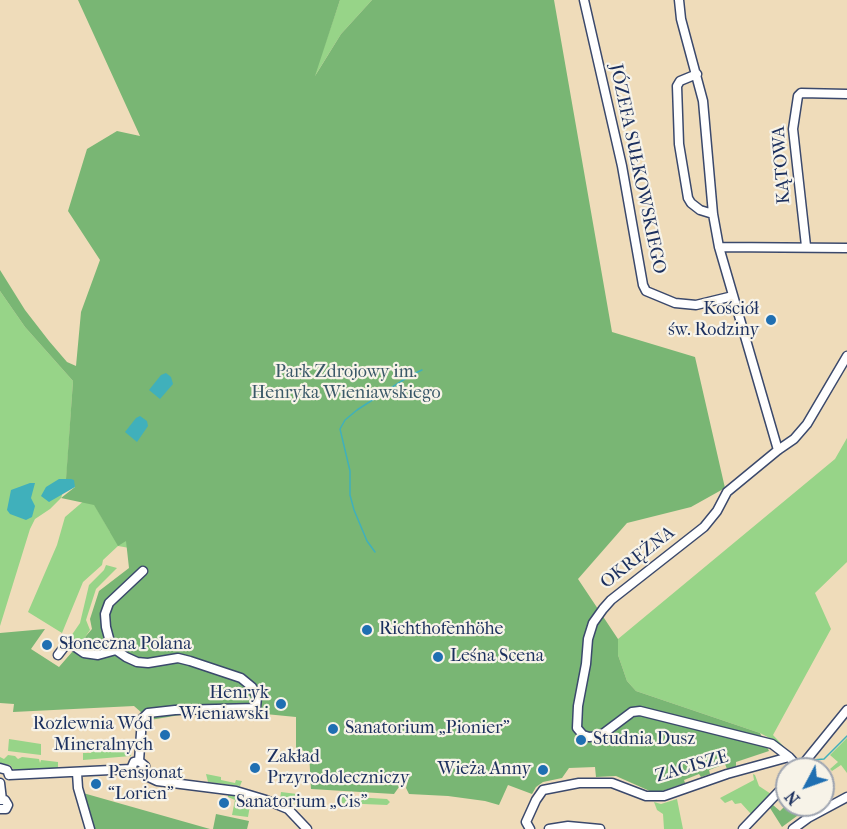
<!DOCTYPE html>
<meta charset="utf-8">
<style>
body{margin:0}
#map{position:relative;width:847px;height:829px;overflow:hidden;background:#efdcba;font-family:"IM FELL French Canon",serif}
canvas{display:block}
.north{position:absolute;left:775px;top:757px;width:60px;height:60px;box-sizing:border-box;background:#f7f3e8;border:2px solid #9fa5b1;border-radius:50%;rotate:229deg;font-size:16px;font-weight:700;line-height:24px;text-align:center;color:#1b2f5e}
.north::after{content:'';display:block;margin:auto;width:21px;height:27px;background:#1f6fb2;clip-path:polygon(50% 0,100% 100%,50% 72%,0 100%)}
</style>
<div id="map">
<canvas width="847" height="829"></canvas>
<div class="north">N</div>
</div>
<script>
const g = document.querySelector('canvas').getContext('2d');
g.lineJoin = 'round';
function fillPath(path, color) {
  g.fillStyle = color;
  g.fill(path, 'evenodd');
}
function shape(rows) {
  const path = new Path2D();
  for (const r of rows) {
    path.moveTo(r[0], r[1]);
    for (let i = 2; i < r.length; i += 2) path.lineTo(r[i], r[i + 1]);
  }
  return path;
}
function trace(path, color, width, dash) {
  g.strokeStyle = color;
  g.lineWidth = width;
  g.lineCap = dash ? 'butt' : 'round';
  g.setLineDash(dash || []);
  g.stroke(path);
}
function label(font, color, halo, rows, align = 'center') {
  g.font = font + ' "IM FELL French Canon",serif';
  g.lineWidth = 4.5;
  g.setLineDash([]);
  g.textBaseline = 'middle';
  g.strokeStyle = halo;
  g.fillStyle = color;
  for (const [text, x, y, turn = 0] of rows) {
    g.save();
    g.translate(x, y);
    g.rotate((+turn || 0) * Math.PI / 180);
    g.textAlign = isNaN(turn) ? turn : align;
    if (halo) g.strokeText(text, 0, 0);
    g.fillText(text, 0, 0);
    g.restore();
  }
}
const green = shape([
 [340,0,372,0,341,34,313,79],
 [0,291,25,327,73,381,66,483,61,498,50,509,35,519,30,529,0,626],
 [847,438,847,562,815,593,831,629,773,735,787,750,777,742,760,733,636,691,627,681,618,655,618,639,835,459],
 [86,499,94,504,110,532,129,519,141,550,118,546,103,560,102,565,83,582,62,633,28,612,57,545,65,517],
 [106,565,117,568,96,589,86,620,90,630,78,647,69,639,80,623,89,585,104,570],
 [847,738,847,773,841,765,832,771,830,769,838,762,830,755],
 [9,739,41,744,41,755,8,751],
 [92,740,108,742,108,748,129,748,131,756,83,760,83,753,91,753],
 [8,755,15,756,18,759,22,757,39,759,40,763,41,760,58,762,58,771,14,770,10,765,0,763,0,757,4,759],
 [206,774,221,777,221,780,235,783,236,780,242,781,240,786,208,782],
 [753,774,755,775,759,786,771,794,751,814,741,803,735,804,732,800,725,803,720,798,754,780],
 [281,792,297,794,295,803,292,804,280,799],
 [228,794,251,800,248,817,232,815,235,800,228,797],
 [339,796,387,799,390,802,387,805,339,803,336,799],
 [677,799,683,829,664,829,663,814,657,810,654,802,661,804]
]);
const forest = shape([
 [78,0,340,0,315,76,341,34,372,0,554,0,612,332,695,357,725,488,691,507,627,523,578,579,618,639,618,655,627,681,636,691,760,733,769,751,736,762,736,766,727,769,725,764,709,770,710,774,701,777,699,774,684,780,685,783,662,791,652,792,616,776,596,777,595,767,569,768,562,778,543,782,536,787,532,794,508,785,499,805,485,801,448,796,409,794,406,788,408,780,403,777,398,779,397,783,399,787,394,794,311,789,309,752,296,749,296,717,255,713,186,714,150,720,134,706,13,712,14,704,0,703,0,633,45,629,31,649,59,667,92,629,90,619,99,591,129,568,126,541,118,546,94,505,61,498,75,487,70,479,66,479,73,381,25,327,0,291,0,270,25,310,49,341,67,362,76,366,81,312,100,260,68,211,87,149,117,131,140,136],
 [83,793,210,829,94,829],
 [782,799,791,809,796,805,812,805,782,827,770,808,773,805,780,811,784,807,779,801],
 [216,814,249,821,247,829,213,829]
]);
const water = shape([
 [166,373,171,377,173,384,160,399,149,390,161,375],
 [140,416,147,421,148,426,137,442,125,432,136,418],
 [59,479,71,479,74,480,75,487,49,502,41,496,46,487],
 [30,483,35,483,31,498,35,506,32,517,26,520,10,514,7,510,11,490]
]);
const stream = shape([
 [375,552,367,541,354,510,350,495,350,471,340,429,345,420,357,410,411,375,422,370],
 [813,760,824,759,847,736]
]);
const minor = shape([
 [584,0,622,166,643,285,646,291,675,303,696,305,733,296],
 [679,0,681,19,703,101,713,214,719,247,778,450],
 [697,74,680,81,677,86,679,144,688,198,691,203,700,210,713,214],
 [806,246,793,129,798,96,801,93,847,94],
 [719,247,847,248],
 [58,655,68,642,84,653,98,655,116,650],
 [139,761,142,719,148,713,175,710,256,708,257,697,252,687,241,678,190,661,178,658,148,663,137,662,126,657,116,650,110,642,106,627,105,614,109,603,143,571],
 [0,768,7,770,9,775],
 [131,769,134,774,142,774,157,781,236,791,266,800,288,809,307,829],
 [131,769,134,762,139,761,145,766,142,774],
 [799,769,847,710],
 [800,769,789,757,772,744,640,711,632,712,600,736,589,737,583,735,577,728,578,706,586,664,588,639,593,623,603,609,611,600,704,527,717,511,727,492,778,450,794,439,807,424,847,356],
 [77,773,78,788,90,829],
 [9,775,131,769],
 [0,783,2,800],
 [0,800,5,800,8,805,6,809,0,809],
 [530,829,526,822,536,800,543,790,579,783,612,783,646,796,664,796,727,774,789,757],
 [549,829,568,826,600,829],
 [743,829,787,783],
 [793,829,808,818,847,797]
]);
const markers = [
 [771,320,6,"#1f6fb2"],
 [367,630,6,"#1f6fb2"],
 [47,645,6,"#1f6fb2"],
 [438,657,6,"#1f6fb2"],
 [281,704,6,"#1f6fb2"],
 [333,729,6,"#1f6fb2"],
 [165,735,6,"#1f6fb2"],
 [581,740,6,"#1f6fb2"],
 [255,768,6,"#1f6fb2"],
 [543,770,6,"#1f6fb2"],
 [96,784,6,"#1f6fb2"],
 [224,803,6,"#1f6fb2"]
];
const streetNames = [
 ["KĄTOWA",782,165,-94],
 ["JÓZEFA SUŁKOWSKIEGO",637,169,78],
 ["OKRĘŻNA",638,558,-38],
 ["ZACISZE",692,767,-16]
];
const poiNames = [
 ["Kościół",759,310,"right"],
 ["św. Rodziny",759,331,"right"],
 ["Richthofenhöhe",379,630],
 ["Słoneczna Polana",59,645],
 ["Leśna Scena",450,657],
 ["Henryk",269,694,"right"],
 ["Wieniawski",269,715,"right"],
 ["Rozlewnia Wód",153,725,"right"],
 ["Mineralnych",153,746,"right"],
 ["Sanatorium „Pionier”",345,729],
 ["Studnia Dusz",593,740],
 ["Zakład",267,758],
 ["Przyrodoleczniczy",267,779],
 ["Wieża Anny",531,770,"right"],
 ["Pensjonat",108,774],
 ["“Lorien”",108,795],
 ["Sanatorium „Cis”",236,803]
];
const parkNames = [
 ["Park Zdrojowy im.",346,373],
 ["Henryka Wieniawskiego",346,394]
];
fillPath(green, '#97d488');
fillPath(forest, '#79b674');
fillPath(water, '#40b0bb');
trace(stream, '#40b0bb', 1.5);
trace(minor, '#3b496c', 11);
trace(minor, '#fff', 8);
for (const [x, y, r, color] of markers) {
  const dot = new Path2D();
  dot.arc(x, y, r, 0, 2 * Math.PI);
  g.fillStyle = color;
  g.fill(dot);
  trace(dot, '#f7f3e8', 2);
}
label('18px', '#1b2f5e', '#f7f3e8', streetNames);
label('18px', '#1b2f5e', '#f7f3e8', poiNames, 'left');
label('18px', '#3a5868', '#f7f3e8', parkNames);
</script>
